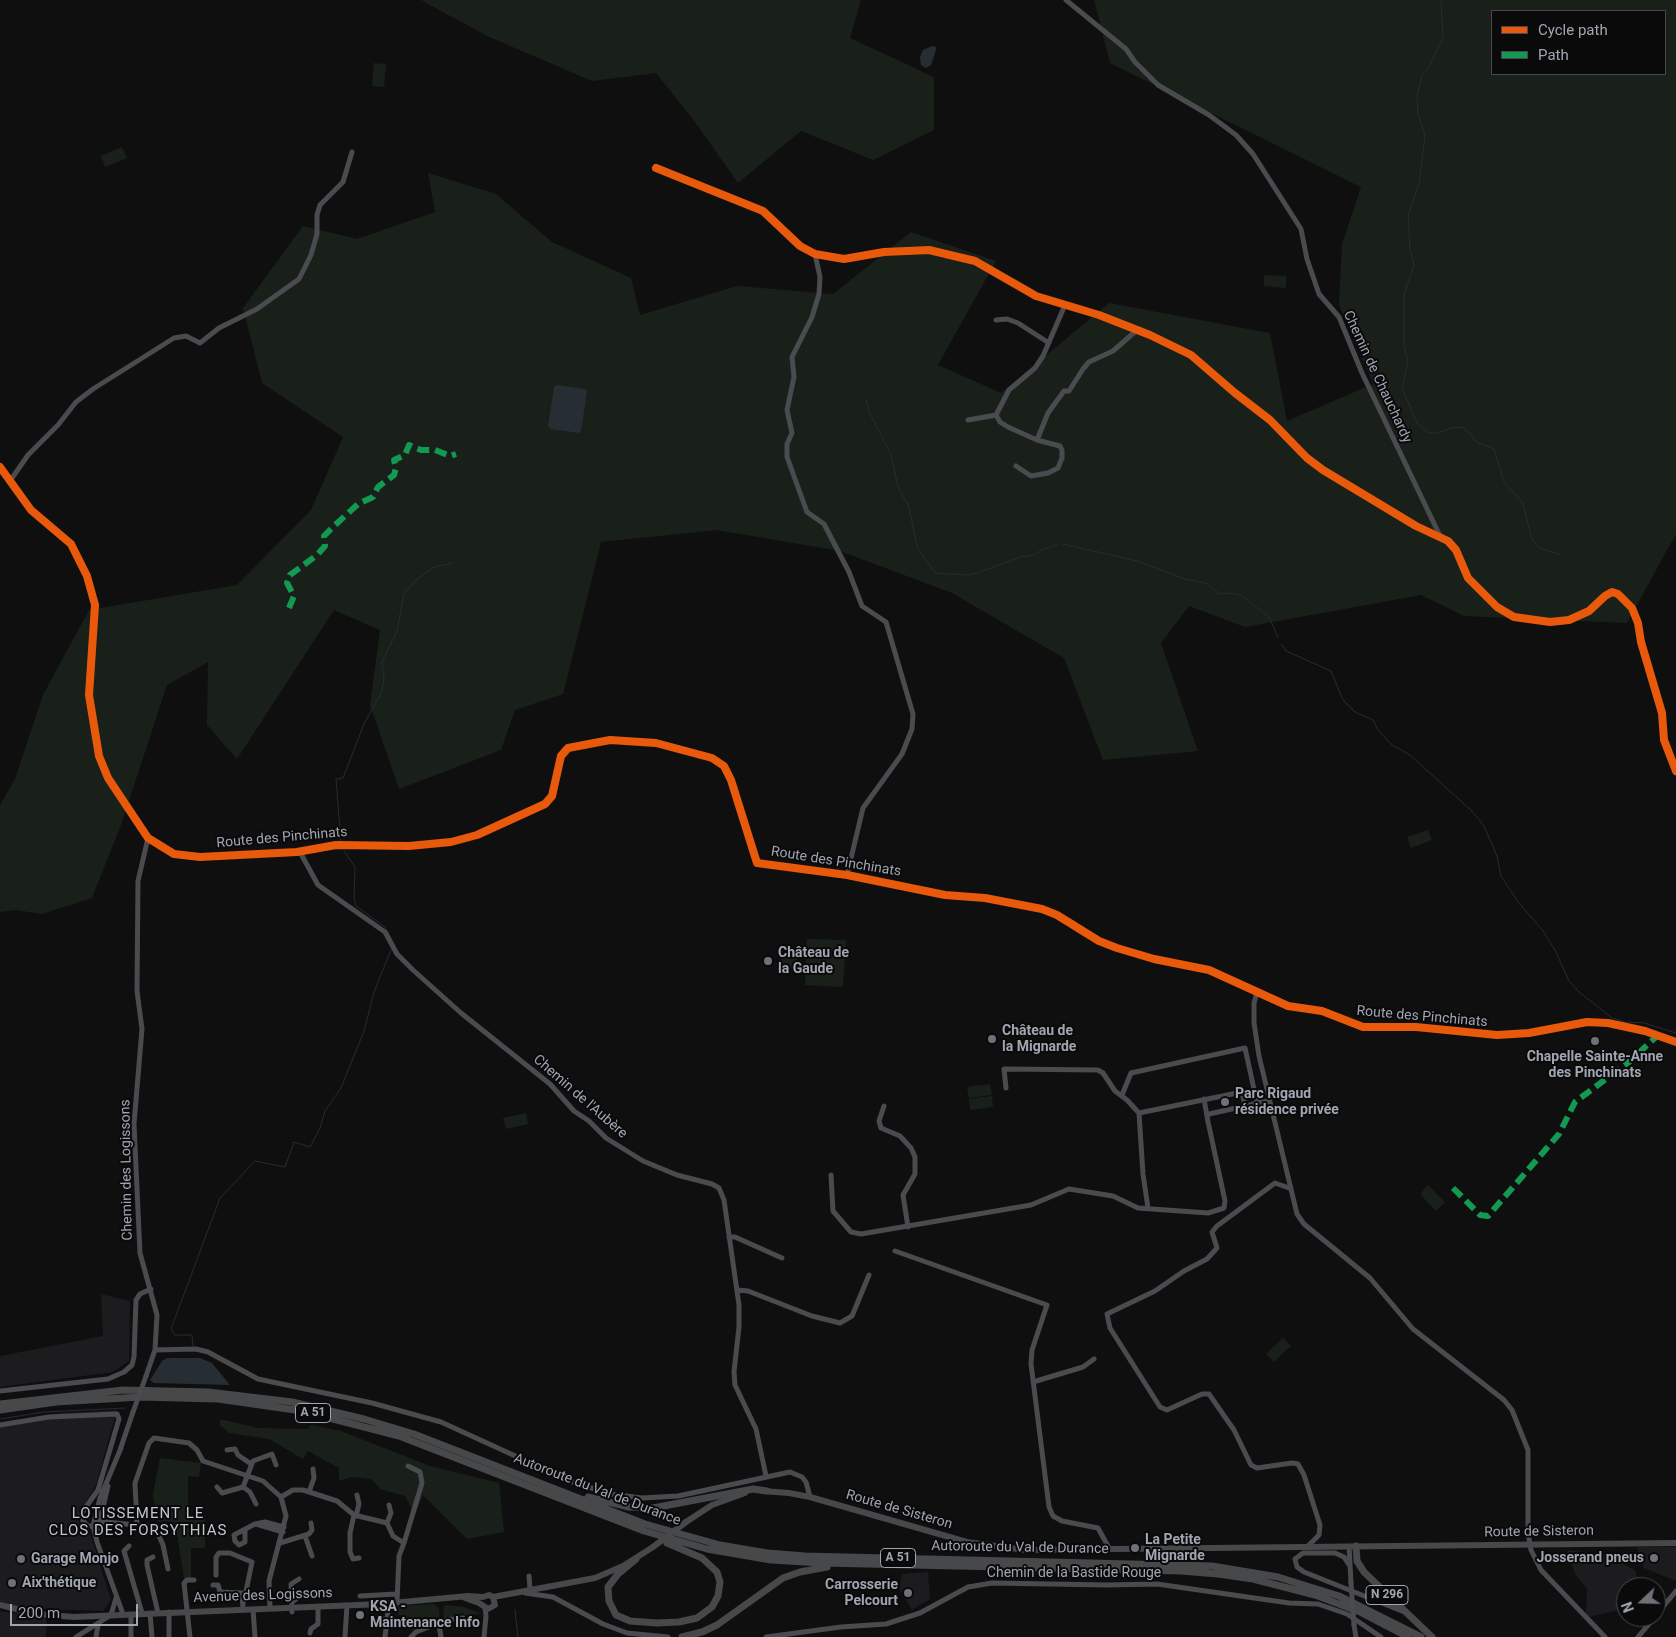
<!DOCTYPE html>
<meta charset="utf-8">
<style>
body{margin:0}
#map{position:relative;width:1676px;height:1637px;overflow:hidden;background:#0f0f10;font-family:Roboto,sans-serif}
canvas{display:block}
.legend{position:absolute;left:1491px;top:10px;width:175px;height:65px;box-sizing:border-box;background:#0a0a0b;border:1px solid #46484d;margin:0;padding:6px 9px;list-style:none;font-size:15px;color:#a0a6b1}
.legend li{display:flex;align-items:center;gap:10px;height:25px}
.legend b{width:25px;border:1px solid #46484d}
.north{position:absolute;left:1616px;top:1577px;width:50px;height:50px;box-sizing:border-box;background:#0a0a0b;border:1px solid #46484d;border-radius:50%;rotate:249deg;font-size:14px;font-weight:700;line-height:20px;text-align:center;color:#a0a6b1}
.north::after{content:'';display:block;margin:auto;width:18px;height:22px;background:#6d7179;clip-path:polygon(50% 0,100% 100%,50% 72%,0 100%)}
.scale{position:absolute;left:10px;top:1604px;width:128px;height:22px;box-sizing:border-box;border:2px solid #a0a6b1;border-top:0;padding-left:6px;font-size:15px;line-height:18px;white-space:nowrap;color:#a0a6b1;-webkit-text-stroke:4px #0a0a0b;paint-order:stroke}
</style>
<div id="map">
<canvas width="1676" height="1637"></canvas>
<ul class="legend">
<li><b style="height:6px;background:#e8590c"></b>Cycle path</li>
<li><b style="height:6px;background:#139951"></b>Path</li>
</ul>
<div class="north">N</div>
<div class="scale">200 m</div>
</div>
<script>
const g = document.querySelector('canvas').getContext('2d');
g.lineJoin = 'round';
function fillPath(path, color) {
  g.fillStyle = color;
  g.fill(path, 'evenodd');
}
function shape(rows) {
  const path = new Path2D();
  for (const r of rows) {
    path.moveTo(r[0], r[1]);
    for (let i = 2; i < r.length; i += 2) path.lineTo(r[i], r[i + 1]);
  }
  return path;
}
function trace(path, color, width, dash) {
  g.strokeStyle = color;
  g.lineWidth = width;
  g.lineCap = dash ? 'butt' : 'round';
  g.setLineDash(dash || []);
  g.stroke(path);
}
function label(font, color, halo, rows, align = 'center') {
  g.font = font + ' Roboto,sans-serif';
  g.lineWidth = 4;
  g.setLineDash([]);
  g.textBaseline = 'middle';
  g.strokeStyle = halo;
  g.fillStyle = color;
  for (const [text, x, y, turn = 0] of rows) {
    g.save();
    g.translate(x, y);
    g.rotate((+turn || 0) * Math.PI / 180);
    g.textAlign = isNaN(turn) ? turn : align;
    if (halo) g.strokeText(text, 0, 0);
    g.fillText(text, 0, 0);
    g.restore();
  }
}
const built = shape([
 [101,1294,130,1301,129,1361,113,1372,0,1387,0,1356,103,1336],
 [117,1410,96,1485,77,1518,81,1526,89,1531,91,1536,111,1600,103,1611,41,1609,19,1607,0,1602,0,1422,61,1413],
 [1637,1547,1676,1547,1676,1581,1644,1568],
 [1567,1550,1603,1554,1635,1570,1639,1587,1626,1587,1626,1610,1619,1610,1589,1617,1586,1614,1587,1589,1575,1574],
 [928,1572,930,1599,912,1610,899,1588,902,1574],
 [0,1611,47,1619,46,1637,0,1637]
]);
const green = shape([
 [421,0,861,0,850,38,934,77,934,130,873,160,801,131,738,183,695,122,656,73,592,81,487,36],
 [1094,0,1676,0,1676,534,1627,623,1464,616,1421,595,1245,627,1189,606,1161,643,1198,751,1103,760,1064,658,952,593,840,551,717,530,601,542,563,694,515,710,501,750,399,789,370,705,380,630,334,610,237,759,207,725,208,662,167,685,121,825,92,898,42,914,16,910,0,912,0,805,15,779,43,695,89,610,237,585,311,510,343,437,262,383,243,308,303,226,357,239,435,212,428,173,496,194,552,242,631,278,640,315,737,286,833,294,911,232,996,261,938,365,1001,393,1109,303,1270,333,1287,421,1373,384,1339,305,1342,244,1361,187,1110,63],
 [1492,11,1665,11,1665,74,1492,74],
 [374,63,386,64,384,87,372,86],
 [122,147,127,158,105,167,101,156],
 [1264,275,1286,276,1286,288,1264,286],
 [1428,830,1432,840,1411,848,1407,837],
 [807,939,846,940,843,987,805,985],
 [781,953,797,954,796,969,781,969],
 [990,1084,992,1095,969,1098,967,1087],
 [992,1096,993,1107,970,1110,969,1099],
 [526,1113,528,1124,506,1129,503,1118],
 [1428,1185,1445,1202,1436,1211,1420,1194],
 [1283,1338,1291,1346,1274,1362,1266,1354],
 [220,1419,258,1428,308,1429,311,1425,341,1431,430,1466,499,1483,504,1532,467,1539,423,1495,415,1515,405,1496,380,1489,371,1479,352,1477,339,1481,339,1468,308,1451,303,1459,269,1439,229,1433,220,1425],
 [160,1458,201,1463,199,1477,188,1476,188,1515,205,1515,205,1548,191,1548,191,1579,184,1579,175,1522,157,1521,153,1494],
 [434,1604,439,1608,440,1618,436,1617,413,1626,414,1629,412,1631,392,1606],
 [446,1605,464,1607,481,1614,465,1615,463,1613,444,1619,443,1607]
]);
const water = shape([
 [932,46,936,47,936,50,931,65,926,68,921,65,920,57,923,50],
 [557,385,585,389,587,392,581,431,579,433,551,429,548,426,554,387],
 [167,1358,200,1358,212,1363,230,1385,154,1383,150,1380,162,1361]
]);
const stream = shape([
 [1441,0,1443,38,1428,69,1422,75,1417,96,1418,114,1425,136,1419,184,1408,215,1410,249,1414,265,1404,294,1404,346,1408,362,1402,388,1417,423,1428,433,1437,433,1452,428,1462,427,1470,433,1475,441,1494,449,1504,482,1523,503,1532,539,1539,548,1559,554],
 [866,399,870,414,891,454,898,487,909,507,917,547,935,573,967,575,977,573,1021,557,1034,555,1040,551,1058,544],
 [1063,544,1137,561,1185,579,1206,583,1220,594,1231,593,1242,596,1269,617,1278,637],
 [1281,644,1286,651,1331,671,1343,700,1355,712,1373,720,1378,730,1392,745,1410,755,1472,811,1484,826,1497,856,1501,876,1518,902,1543,931,1555,950,1569,981,1579,992,1612,1018,1625,1022,1644,1023,1676,1033],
 [341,843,336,779,343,778,364,724,382,691,384,678,382,662,397,631,404,593,416,580,434,567,453,563],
 [344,851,355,867,354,898,356,906,385,927,392,940],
 [193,1346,192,1335,175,1335,171,1329,220,1198,255,1161,285,1167,294,1142,310,1147,320,1128,325,1111,341,1088,364,1031,374,992,391,950],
 [0,1419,44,1412,125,1408],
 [515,1610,518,1637]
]);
const minor = shape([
 [1066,0,1126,49,1135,62,1158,85,1209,115,1236,135,1253,154,1301,229,1307,259,1319,294,1339,317,1362,373,1440,536],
 [656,168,763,211,800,246,815,254,844,259,884,252,929,250,975,261,1036,296,1099,315,1150,335,1191,355,1235,393,1270,420,1307,458,1323,470,1416,526,1448,541,1456,550,1468,578,1497,607,1514,617,1550,622,1569,620,1589,611,1605,596,1612,592,1618,594,1632,608,1638,623,1641,642,1662,713,1664,740,1676,771],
 [815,254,820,277,819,294,812,317,792,357,794,377,787,410,792,433,787,444,787,457,807,512,824,524,849,572,862,606,886,622,913,714,912,729,902,754,863,808,847,875],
 [996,320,1007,319,1018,323,1049,343],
 [968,420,996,415],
 [1037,440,1048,413,1064,391,1069,391,1083,369,1089,362,1113,351,1137,330],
 [1016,466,1031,476,1048,473,1058,468,1062,458,1062,450,1060,446,1037,440,1008,427,1000,422,996,415,1009,390,1035,368,1043,356,1065,305],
 [0,467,31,510,71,544,87,576,95,605,89,695,99,756,108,778,148,838,174,854,200,857,297,852,336,845,409,846,451,842,477,835,545,804,552,796,561,756,568,748,610,740,656,743,712,758,724,766,731,780,757,863,847,875,945,895,985,898,1042,909,1057,915,1099,941,1117,948,1154,959,1209,970,1288,1006,1322,1011,1363,1027,1416,1027,1497,1035,1529,1033,1587,1022,1608,1023,1645,1031,1676,1042],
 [10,481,28,455,58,425,76,402,93,389,174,338,186,336,200,343,219,328,257,309,299,279,311,255,317,234,317,215,320,205,343,182,352,152],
 [300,852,318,885,385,932,397,954,413,970,461,1013,550,1084,574,1111,589,1121,606,1138,643,1161,677,1175,712,1184,719,1188,724,1200,739,1305,739,1327,734,1372,735,1385,756,1429,766,1476],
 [1257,992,1254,1003,1254,1023,1259,1056,1297,1214,1304,1224,1370,1278,1413,1329,1504,1400,1512,1410,1528,1450,1528,1533,1531,1550,1541,1570,1605,1637],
 [1006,1088,1004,1069,1098,1070,1103,1073,1115,1091,1127,1100,1139,1113],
 [1122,1095,1131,1073,1245,1048,1257,1103],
 [1204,1099,1207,1116],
 [884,1106,879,1121,881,1128,900,1136,911,1148,915,1157,915,1174,903,1195,908,1227],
 [831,1175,833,1211,851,1232,861,1234,1031,1205,1069,1189,1113,1196,1138,1208,1208,1213,1224,1208,1225,1201,1207,1117,1209,1114,1268,1101],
 [1289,1188,1275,1183,1217,1226,1212,1232,1217,1248,1207,1259,1184,1271,1155,1291,1107,1314,1110,1328,1160,1407,1167,1410,1202,1394,1209,1394,1234,1430,1251,1465,1257,1468,1292,1463,1298,1464,1304,1475,1320,1525,1319,1535,1308,1546],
 [1148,1208,1143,1174,1139,1113,1242,1092,1245,1106],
 [729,1237,735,1237,782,1258],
 [895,1251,1047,1305,1032,1350,1031,1364,1049,1507,1053,1516,1062,1521,1098,1528,1109,1548],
 [737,1290,748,1291,812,1316,840,1323,852,1316,869,1275],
 [155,1350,196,1349,208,1352,258,1379,372,1403,441,1422,570,1481,610,1494,642,1498,678,1496,790,1472,802,1477,806,1482,810,1497],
 [146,1376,155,1350,157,1315,140,1253,134,1124,142,1029,137,991,138,881,148,838],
 [1033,1382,1083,1367,1094,1359],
 [0,1391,108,1379,124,1372,132,1365,134,1357,136,1300,140,1294,151,1289],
 [0,1425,49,1417,117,1414,119,1419,98,1490,81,1514,83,1521,88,1526,109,1526,114,1523],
 [121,1448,100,1498,93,1526,97,1542,123,1614],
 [120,1450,133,1412],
 [227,1450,235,1449,238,1455,251,1464],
 [217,1487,222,1493,243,1487,253,1461,272,1454,276,1465],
 [243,1487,250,1492,256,1504],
 [309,1492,314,1478,313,1469],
 [281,1497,293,1490,303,1490,337,1501,354,1515,387,1523,393,1536,404,1543,399,1556,397,1602],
 [354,1515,350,1533,350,1552,353,1559,359,1558],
 [356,1516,359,1504,357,1495],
 [96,1521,155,1527,163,1545,168,1569],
 [387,1523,391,1513,389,1505],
 [256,1524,283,1532],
 [137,1525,135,1483,149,1443,154,1438,189,1443,197,1450,203,1461,263,1481,281,1497,286,1516,269,1581,270,1608],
 [98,1529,108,1486],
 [245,1530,245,1542,239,1545,235,1541,234,1535,255,1524,265,1522,284,1527],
 [305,1536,312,1556],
 [280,1543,309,1534,312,1530,311,1523],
 [404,1543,422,1483,420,1472,408,1466],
 [129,1546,124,1551,142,1613],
 [1349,1546,1351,1583],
 [153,1557,147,1560,147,1565,158,1613],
 [1350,1566,1344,1557,1335,1553,1303,1553,1295,1559,1297,1567,1304,1572,1402,1611],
 [216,1575,216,1557,219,1553,230,1553,252,1562,244,1601],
 [529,1576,530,1589],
 [213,1585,218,1585,220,1592,242,1593,243,1609],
 [525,1593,553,1597,603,1624,627,1633,668,1637],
 [360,1596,396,1594],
 [292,1602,301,1595,322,1594],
 [253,1609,255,1637],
 [169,1612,169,1637],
 [292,1612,291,1584,299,1579],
 [150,1613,152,1637],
 [1656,1615,1676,1591],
 [372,1620,387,1619],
 [439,1625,445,1620,463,1618],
 [439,1625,441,1637],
 [1354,1625,1356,1637],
 [310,1633,311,1629,318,1624,318,1606],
 [76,1637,111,1615,116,1598],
 [96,1637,98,1625],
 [131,1637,131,1614],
 [190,1637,184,1583,187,1580,194,1580],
 [345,1637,347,1605],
 [385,1637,389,1603],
 [411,1637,416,1632,436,1624,439,1625],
 [484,1637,486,1616,485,1608],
 [766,1637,841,1627,886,1624,920,1613,968,1587,992,1583,1107,1585,1157,1584,1289,1603,1318,1604,1347,1614,1381,1637],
 [1638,1637,1655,1617]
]);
const major = shape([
 [762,1491,789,1493,810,1497,967,1542,1025,1550,1676,1543],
 [686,1522,712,1505,745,1493],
 [465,1598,479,1603,488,1609,495,1605,493,1597],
 [0,1605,36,1614,74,1617,381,1604,468,1596,483,1597,489,1595,493,1597,595,1578,623,1566,653,1547]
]);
const highway = shape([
 [0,1404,123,1390,208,1392,292,1402,364,1419,414,1434,645,1524,720,1545,767,1553,805,1556,1212,1566,1278,1577,1339,1596,1421,1637],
 [0,1410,56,1402,141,1397,218,1399,302,1411,399,1436,644,1531,707,1549,771,1560,822,1563,1181,1571,1218,1574,1253,1579,1315,1595,1360,1612,1408,1637],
 [588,1497,629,1507,653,1508,753,1489,767,1491],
 [1356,1546,1357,1561,1364,1572,1432,1637],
 [636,1559,618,1574,608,1587,609,1601,616,1615,630,1621,657,1623,679,1622,697,1618,712,1607,718,1596,720,1582,717,1572,702,1558,667,1543],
 [682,1637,702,1632,717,1625,783,1578,800,1572,827,1567]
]);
const minorBridge = shape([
 [133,1412,146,1376],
 [1351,1583,1354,1625]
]);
const majorBridge = shape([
 [653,1547,686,1522]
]);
const quiet = shape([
 [289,608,294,596,287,583,290,575,317,555,325,546,324,536,333,527,358,504,373,497,378,487,394,475,396,468,394,460,405,455,409,445,421,450,435,450,450,456,456,454],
 [1453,1188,1480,1215,1488,1216,1559,1134,1575,1102,1630,1061,1658,1035]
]);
const cycleway = shape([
 [656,168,763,211,800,246,815,254,844,259,884,252,929,250,975,261,1036,296,1099,315,1150,335,1191,355,1235,393,1270,420,1307,458,1323,470,1416,526,1448,541,1456,550,1468,578,1497,607,1514,617,1550,622,1569,620,1589,611,1605,596,1612,592,1618,594,1632,608,1638,623,1641,642,1662,713,1664,740,1676,771],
 [0,467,31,510,71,544,87,576,95,605,89,695,99,756,108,778,148,838,174,854,200,857,297,852,336,845,409,846,451,842,477,835,545,804,552,796,561,756,568,748,610,740,656,743,712,758,724,766,731,780,757,863,847,875,945,895,985,898,1042,909,1057,915,1099,941,1117,948,1154,959,1209,970,1288,1006,1322,1011,1363,1027,1416,1027,1497,1035,1529,1033,1587,1022,1608,1023,1645,1031,1676,1042]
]);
const markers = [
 [768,961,5,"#6d7179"],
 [992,1039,5,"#6d7179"],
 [1595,1041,5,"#6d7179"],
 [1225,1102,5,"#6d7179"],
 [1135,1548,5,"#6d7179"],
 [1654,1558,5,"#6d7179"],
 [21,1559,5,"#6d7179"],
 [12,1583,5,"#6d7179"],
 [908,1593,5,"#6d7179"],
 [360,1615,5,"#6d7179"]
];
const shields = [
 [313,1413,35],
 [898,1558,35],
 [1387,1595,42]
];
const shieldNames = [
 ["A 51",313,1413],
 ["A 51",898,1558],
 ["N 296",1387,1595]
];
const streetNames = [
 ["Chemin de Chauchardy",1377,377,65],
 ["Route des Pinchinats",282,838,-5],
 ["Route des Pinchinats",836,862,9],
 ["Route des Pinchinats",1422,1017,5],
 ["Chemin de l'Aubère",580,1097,41],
 ["Chemin des Logissons",127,1170,-91],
 ["Autoroute du Val de Durance",597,1490,21],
 ["Route de Sisteron",899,1510,16],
 ["Route de Sisteron",1539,1532,-1],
 ["Autoroute du Val de Durance",1020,1548,1],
 ["Chemin de la Bastide Rouge",1074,1573],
 ["Avenue des Logissons",263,1596,-2]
];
const poiNames = [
 ["Château de",778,953],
 ["la Gaude",778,969],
 ["Château de",1002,1031],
 ["la Mignarde",1002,1047],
 ["Chapelle Sainte-Anne",1595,1057,"center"],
 ["des Pinchinats",1595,1073,"center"],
 ["Parc Rigaud",1235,1094],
 ["résidence privée",1235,1110],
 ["La Petite",1145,1540],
 ["Mignarde",1145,1556],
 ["Josserand pneus",1644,1558,"right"],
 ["Garage Monjo",31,1559],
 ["Aix'thétique",22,1583],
 ["Carrosserie",898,1585,"right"],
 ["Pelcourt",898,1601,"right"],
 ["KSA -",370,1607],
 ["Maintenance Info",370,1623]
];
const neighbourhoodNames = [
 ["LOTISSEMENT LE",138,1514],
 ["CLOS DES FORSYTHIAS",138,1531]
];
fillPath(built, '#1c1c1e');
fillPath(green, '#19201a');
fillPath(water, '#262d33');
trace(stream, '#262d33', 1);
trace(minor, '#4a4b4f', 5);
trace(major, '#46484a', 6);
trace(highway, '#46484a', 7);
trace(minorBridge, '#4a4b4f', 5);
trace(majorBridge, '#46484a', 6);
trace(quiet, '#139951', 6, [12, 6]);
trace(cycleway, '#e8590c', 8);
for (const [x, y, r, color] of markers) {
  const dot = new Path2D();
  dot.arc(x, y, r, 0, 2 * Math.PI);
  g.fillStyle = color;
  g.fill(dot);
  trace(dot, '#0a0a0b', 2);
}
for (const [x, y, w] of shields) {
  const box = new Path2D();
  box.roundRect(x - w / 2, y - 9.5, w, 19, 4);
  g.fillStyle = '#0a0a0b';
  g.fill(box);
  trace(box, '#a0a6b1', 1);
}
label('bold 12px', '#a0a6b1', null, shieldNames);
label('14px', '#a0a6b1', '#0a0a0b', streetNames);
label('bold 14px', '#a0a6b1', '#0a0a0b', poiNames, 'left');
g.letterSpacing = '1px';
label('15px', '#c1c5ce', '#0a0a0b', neighbourhoodNames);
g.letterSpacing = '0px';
</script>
